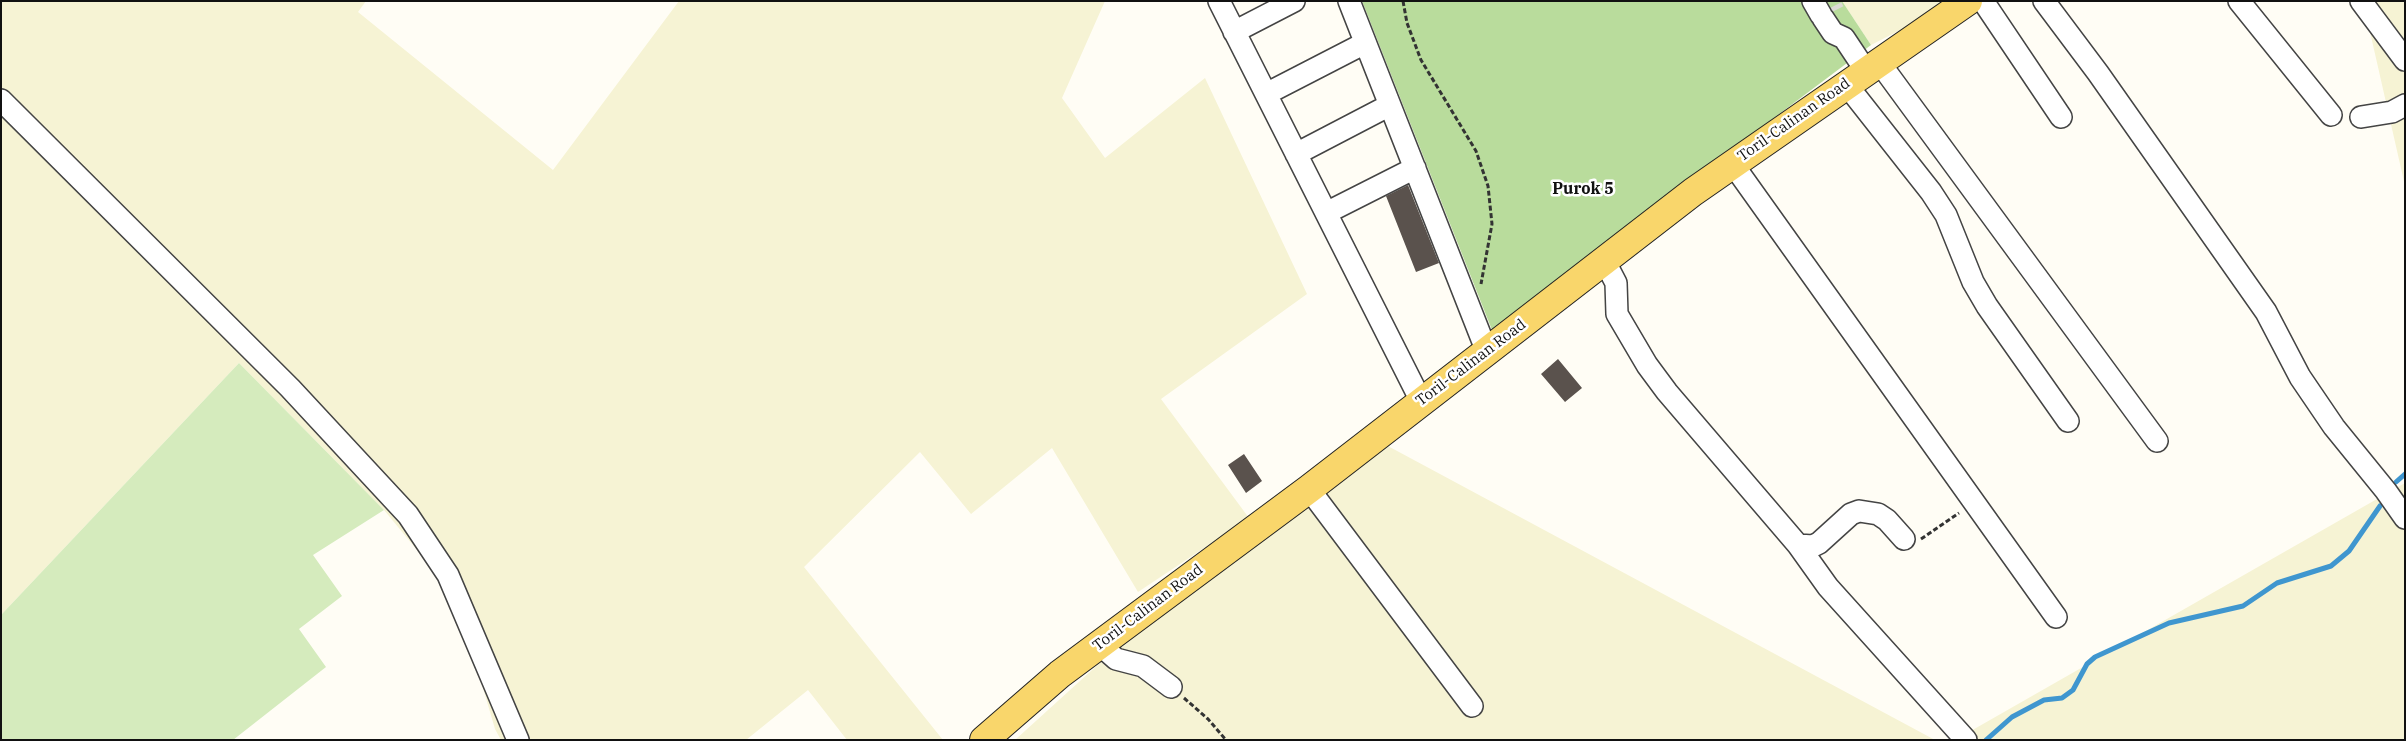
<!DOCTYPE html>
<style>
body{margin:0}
#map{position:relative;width:2406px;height:741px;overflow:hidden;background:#fffdf5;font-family:"IBM Plex Serif",serif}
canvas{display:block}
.frame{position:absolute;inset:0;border:2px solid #111;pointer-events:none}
</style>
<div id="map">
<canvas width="2406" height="741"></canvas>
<div class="frame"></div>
</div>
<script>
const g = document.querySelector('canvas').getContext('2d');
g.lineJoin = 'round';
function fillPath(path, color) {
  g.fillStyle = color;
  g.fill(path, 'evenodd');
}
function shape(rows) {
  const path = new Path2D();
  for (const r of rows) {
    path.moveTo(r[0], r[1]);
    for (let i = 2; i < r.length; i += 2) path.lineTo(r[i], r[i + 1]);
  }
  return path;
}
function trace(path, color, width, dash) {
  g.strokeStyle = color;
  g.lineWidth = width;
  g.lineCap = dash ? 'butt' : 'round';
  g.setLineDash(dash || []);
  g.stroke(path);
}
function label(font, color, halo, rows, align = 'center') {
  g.font = font + ' "IBM Plex Serif",serif';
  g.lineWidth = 5;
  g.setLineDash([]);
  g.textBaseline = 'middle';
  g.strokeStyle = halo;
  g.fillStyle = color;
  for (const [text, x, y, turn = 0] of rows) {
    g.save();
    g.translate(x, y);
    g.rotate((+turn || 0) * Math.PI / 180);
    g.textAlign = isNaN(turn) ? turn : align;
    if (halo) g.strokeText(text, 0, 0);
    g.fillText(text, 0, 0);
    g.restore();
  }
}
const farmland = shape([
 [1,1,366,1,358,12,553,170,679,1,1105,1,1062,98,1105,158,1205,78,1307,294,1161,399,1249,518,1138,592,1052,448,971,514,920,452,804,567,943,740,847,740,808,690,746,740,501,740,495,729,476,664,453,607,431,567,384,510,239,363,1,615],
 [1842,1,1957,1,1871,45],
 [2363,1,2405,1,2405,186],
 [1386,445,1935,740,1015,740,1124,641],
 [2405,483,2405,740,1955,740]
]);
const green = shape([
 [239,363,384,510,313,555,342,596,299,629,326,667,233,740,1,740,1,615]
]);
const forest = shape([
 [1362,1,1842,1,1871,45,1492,330]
]);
const stream = shape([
 [2396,482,2405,474],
 [1986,740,2012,717,2044,700,2062,698,2073,690,2087,664,2095,657,2169,623,2243,606,2277,583,2331,566,2349,551,2380,506]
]);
const building = shape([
 [1408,185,1439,263,1416,272,1386,196],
 [1558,359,1582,388,1565,402,1541,374],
 [1244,454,1262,481,1246,493,1228,465]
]);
const minorTunnel = shape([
 [1832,7,1834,11]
]);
const path = shape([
 [1403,1,1407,23,1421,60,1476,151,1488,186,1492,224,1481,284],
 [1921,539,1959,513],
 [1184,698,1208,719,1226,740]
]);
const minor = shape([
 [1219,1,1421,401],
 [1349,1,1487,352],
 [1813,1,1821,15],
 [1983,1,2061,117],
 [2044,1,2098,73,2266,312,2300,377,2334,427,2386,491,2405,518],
 [2239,1,2331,115],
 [2361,1,2405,60],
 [1823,18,1833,33,1844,38,1866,71],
 [1234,32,1294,1],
 [1879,62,2157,441],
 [1846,84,1931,192,1946,215,1973,282,1987,306,2068,421],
 [1266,94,1365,43],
 [1,100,290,388,408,515,448,575,518,740],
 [2361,117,2392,112,2405,105],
 [1296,154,1390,105],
 [1732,163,2056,617],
 [1326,213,1415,168],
 [1604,260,1616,283,1617,314,1647,365,1667,392,1798,545,1828,587,1966,740],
 [1309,489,1472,706],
 [1798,545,1813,546,1819,543,1851,514,1859,511,1878,514,1887,520,1904,539],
 [1099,644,1116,659,1143,666,1171,687]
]);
const major = shape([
 [984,740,1060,674,1309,489,1693,192,1968,1]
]);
const streetNames = [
 ["Toril-Calinan Road",1794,120,-35],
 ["Toril-Calinan Road",1471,363,-37],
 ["Toril-Calinan Road",1148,608,-37]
];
const neighbourhoodNames = [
 ["Purok 5",1583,189]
];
fillPath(farmland, '#f6f3d4');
fillPath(green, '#d5ebbd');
fillPath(forest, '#b9dc9c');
trace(stream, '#3f96cf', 5);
fillPath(building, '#5a524d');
trace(minorTunnel, '#dbdad3', 21, [21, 11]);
trace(minor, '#444', 24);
trace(major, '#222', 30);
trace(path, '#333', 3, [5, 2.5]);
trace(minor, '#fff', 21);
trace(major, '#f9d66b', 28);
label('15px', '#111', '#fff', streetNames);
label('bold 16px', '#111', '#fff', neighbourhoodNames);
</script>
